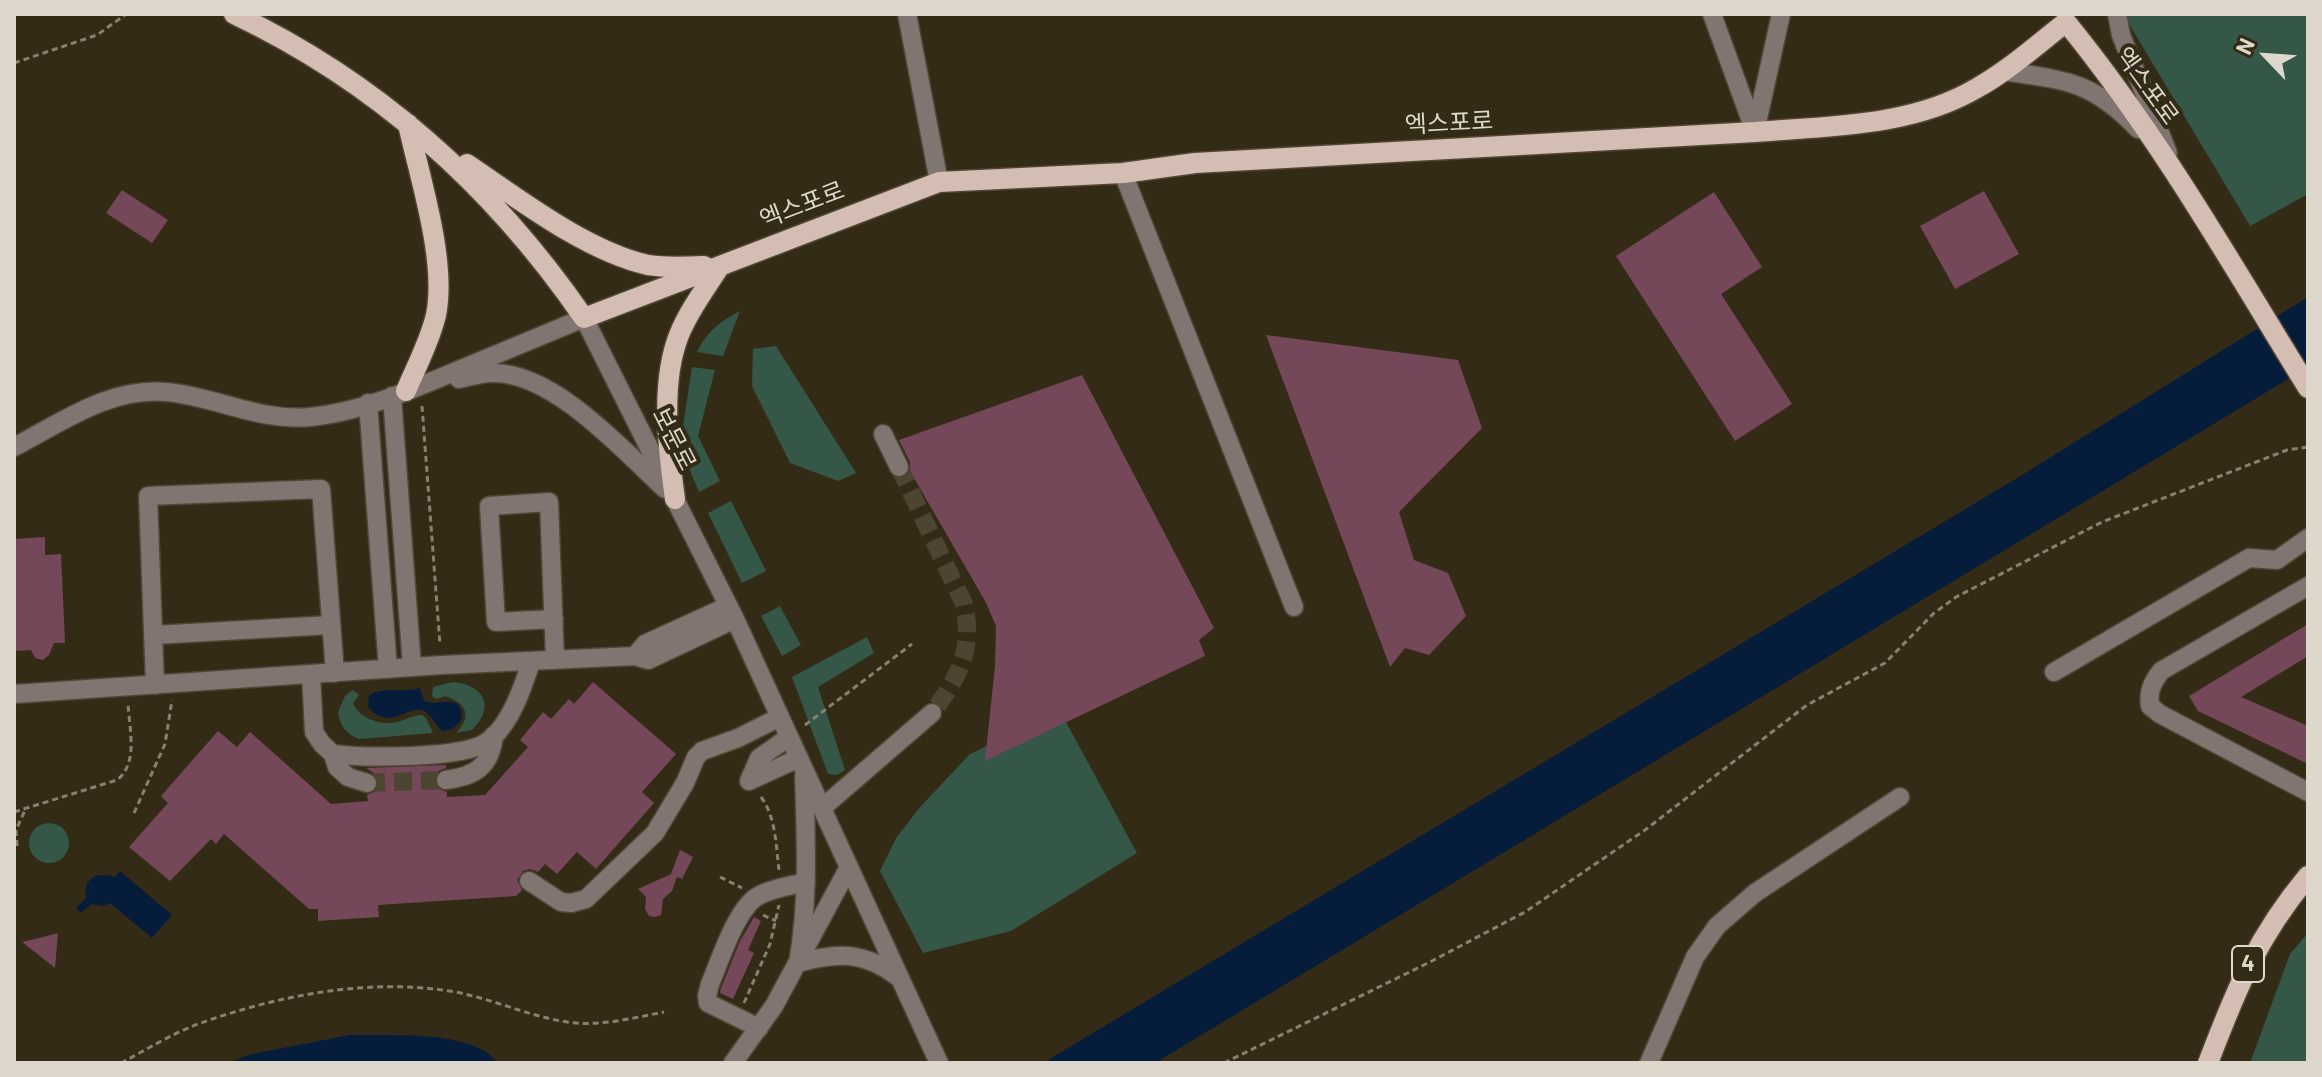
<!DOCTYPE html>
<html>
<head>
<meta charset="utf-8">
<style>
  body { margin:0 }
  #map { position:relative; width:2322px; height:1077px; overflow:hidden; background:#342b17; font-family:Barlow,sans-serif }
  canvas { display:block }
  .frame { position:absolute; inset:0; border:16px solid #ddd8cb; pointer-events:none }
  .north { position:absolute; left:2226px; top:16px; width:80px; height:80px; -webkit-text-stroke:6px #342b17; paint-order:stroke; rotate:295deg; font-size:22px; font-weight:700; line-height:32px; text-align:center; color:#ddd8cb }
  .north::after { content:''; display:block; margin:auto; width:28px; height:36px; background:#ddd8cb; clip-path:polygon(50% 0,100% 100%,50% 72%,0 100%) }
</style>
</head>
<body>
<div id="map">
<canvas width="2322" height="1077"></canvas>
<div class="frame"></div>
<div class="north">N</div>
</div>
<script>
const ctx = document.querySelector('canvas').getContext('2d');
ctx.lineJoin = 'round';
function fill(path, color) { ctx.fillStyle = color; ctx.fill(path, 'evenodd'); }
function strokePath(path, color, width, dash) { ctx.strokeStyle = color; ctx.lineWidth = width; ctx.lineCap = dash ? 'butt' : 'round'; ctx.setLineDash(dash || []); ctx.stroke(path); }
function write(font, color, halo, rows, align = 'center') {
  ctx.font = font + ' Barlow,"Noto Sans KR",sans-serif'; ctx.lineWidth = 8; ctx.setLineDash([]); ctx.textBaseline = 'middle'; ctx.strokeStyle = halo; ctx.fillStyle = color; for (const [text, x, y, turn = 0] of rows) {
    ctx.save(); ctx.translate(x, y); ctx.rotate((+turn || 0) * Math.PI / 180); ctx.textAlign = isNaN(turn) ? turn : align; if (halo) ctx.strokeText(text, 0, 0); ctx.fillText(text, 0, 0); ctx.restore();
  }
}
fill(new Path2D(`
  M2123 14H2308V194L2250 226Z
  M740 311 723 356 697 352C707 331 720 322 740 311Z
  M776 346 856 473 838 481 790 463 752 386 753 349Z
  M692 367 715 370 698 436 720 481 699 492 680 446Z
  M731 501 766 571 742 583 708 513Z
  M780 606 801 645 782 656 761 616Z
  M867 637 874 653 818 687 845 770 837 775 828 774 792 677Z
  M453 682C484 685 496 706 472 730L456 733C473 716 466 703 445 696L436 699 432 696 433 687Z
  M353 690 359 695 353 703C359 718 381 726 397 722 406 720 413 715 422 715L426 718 433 733 359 739C346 734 340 726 338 712L345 696Z
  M1060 711 1137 853 1011 931 923 953 880 871 896 838 921 806 970 754Z
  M29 843a20 20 0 1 1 40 0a20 20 0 1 1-40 0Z
  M2308 933V1063H2250L2290 954Z`), '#345747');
fill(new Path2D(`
  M2308 297V367L1155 1063H1043L2027 472Z
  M420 688 424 701C435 706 445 698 458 704 468 719 457 730 442 731 436 725 431 715 424 711 407 704 391 733 368 707L369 695C386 686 403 693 420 688Z
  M120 871 172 915 152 938 110 903 103 906 91 904 81 913 76 908 86 898C83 878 97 871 115 877Z
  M350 1035C389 1036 473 1029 498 1063H227L252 1054Z`), '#061c3b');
fill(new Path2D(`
  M122 190 168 220 152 243 106 213Z
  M1984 191 2019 254 1955 289 1920 226Z
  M1714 192 1762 267 1721 294 1792 404 1735 441 1616 256Z
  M1266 335 1458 360 1482 428 1399 512 1414 560 1448 573 1466 616 1429 655 1405 648 1390 667Z
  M1082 375 1214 628 1199 640 1205 656 985 761 995 666 996 626 985 601 910 471V462L899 440Z
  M45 537V555L61 554 65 643H54L49 655 43 660 35 658 31 650 14 651V539Z
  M2308 624V656L2241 697 2308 726V764L2198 711 2189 696Z
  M593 682 676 754 642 792 654 803 596 869 577 852 557 874 545 864 538 872 530 869 523 871 517 880 522 890 516 896 378 905 379 917 318 921V909H309L224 834 216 844 211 839 170 881 129 847 168 803 161 796 218 731 237 747 250 732 331 804 368 801 367 795 376 791 379 781 375 774 366 768 446 765V768L438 771 434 781 437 788 447 792V797L485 795 528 747 520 740 543 712 551 719 569 699 574 704Z
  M680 850 693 857 682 879 677 877 672 891 663 899 661 915 655 917 649 916 645 909 646 897 638 889 671 874Z
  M754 917 761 921 748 950 754 953 733 999 720 993 721 988 740 941Z
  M58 933 55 968 22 942 39 938Z`), '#744759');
strokePath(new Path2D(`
  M899 467 964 604C974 649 959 677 932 713
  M367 783 446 780`), '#4d4532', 18, [18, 9]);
const minor = new Path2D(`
  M907 14 939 182
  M1712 14 1755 132
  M2117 14 2121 35 2168 153
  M2002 71C2066 80 2092 81 2138 129
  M1755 132 1781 14
  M1123 173 1294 607
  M459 379C470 377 483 372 495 373 555 374 623 450 665 489
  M392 396 412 667
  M368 403 388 669
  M883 434 899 467
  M14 447C62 422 110 387 166 392 214 396 260 422 310 417 360 412 409 391 454 372 498 354 541 336 584 318L735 619 939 1063
  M2308 586 2161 671C2152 683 2148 691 2150 706L2160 714 2308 792
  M554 619 496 622 489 506 549 502 555 660
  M154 635 331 625
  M635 656 645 644 728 606
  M2054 672 2249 558 2277 560 2308 538
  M311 675 314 732 322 744 333 754 337 767 348 777 367 783
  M155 685 148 496 321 489 335 673
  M14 694 442 665 635 656 648 660 735 619
  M333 754C364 758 462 759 487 742 510 726 523 687 531 662
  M804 776C806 839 809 901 798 963 837 952 864 951 898 977
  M446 780C476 776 491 766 494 735
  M749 781 759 758 789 737
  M749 781 799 758
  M822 808 932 713
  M529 881 561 902 571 903 586 899 655 833 685 783 696 757 702 751 738 738 780 717
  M759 1028 708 1003 707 996 710 984C720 961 736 909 758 896 772 888 790 886 806 882
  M733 1063 774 1006 849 867
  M1649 1063 1695 957 1717 926 1755 893 1900 797`);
const major = new Path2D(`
  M234 14C379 83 493 186 584 318L939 182 1123 173 1195 163 1755 132C1828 126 1911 127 1977 88 2009 70 2037 45 2066 22 2159 136 2231 263 2308 388
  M467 164C519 199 586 251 648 265 667 268 685 267 704 266
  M406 391C416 367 430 341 436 315 447 261 420 179 408 124
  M675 499C668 449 660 383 679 335 689 310 706 288 720 266
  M2208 1063C2236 990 2257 937 2308 876`);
strokePath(minor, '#4f4734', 21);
strokePath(major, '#4f4734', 23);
strokePath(new Path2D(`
  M14 63 97 35 125 15
  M422 406 440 645
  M805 725 912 644
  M761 797C776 817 776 846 779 870
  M14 812 117 780C139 763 129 728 128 703
  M134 813 165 744 172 700
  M17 846 16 830 26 808
  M720 877 742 888
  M14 908H15
  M763 915 776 921
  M744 1003 770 944 779 905
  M121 1063C146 1050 171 1034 198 1024 276 996 366 978 449 991 489 997 527 1016 567 1022 600 1027 632 1018 664 1012
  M1224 1063 1430 962 1525 912 1645 830 1807 705 1885 663 1933 614 1956 597 2102 522 2287 450 2308 447`), '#888171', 3, [6, 4]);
strokePath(minor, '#807570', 18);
strokePath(major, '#d4bdb3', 20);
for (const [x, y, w] of [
  [2248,964,32]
]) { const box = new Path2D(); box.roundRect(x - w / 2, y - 18, w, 36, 6); ctx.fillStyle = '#342b17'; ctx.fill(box); strokePath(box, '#ddd8cb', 2); }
write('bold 22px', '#ddd8cb', null, [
  ["4",2248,964]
]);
write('24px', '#ddd8cb', '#342b17', [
  ["엑스포로",2147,86,54],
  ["엑스포로",1449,123,-3],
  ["엑스포로",802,205,-21],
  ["보문로",674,439,63]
]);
</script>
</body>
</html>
